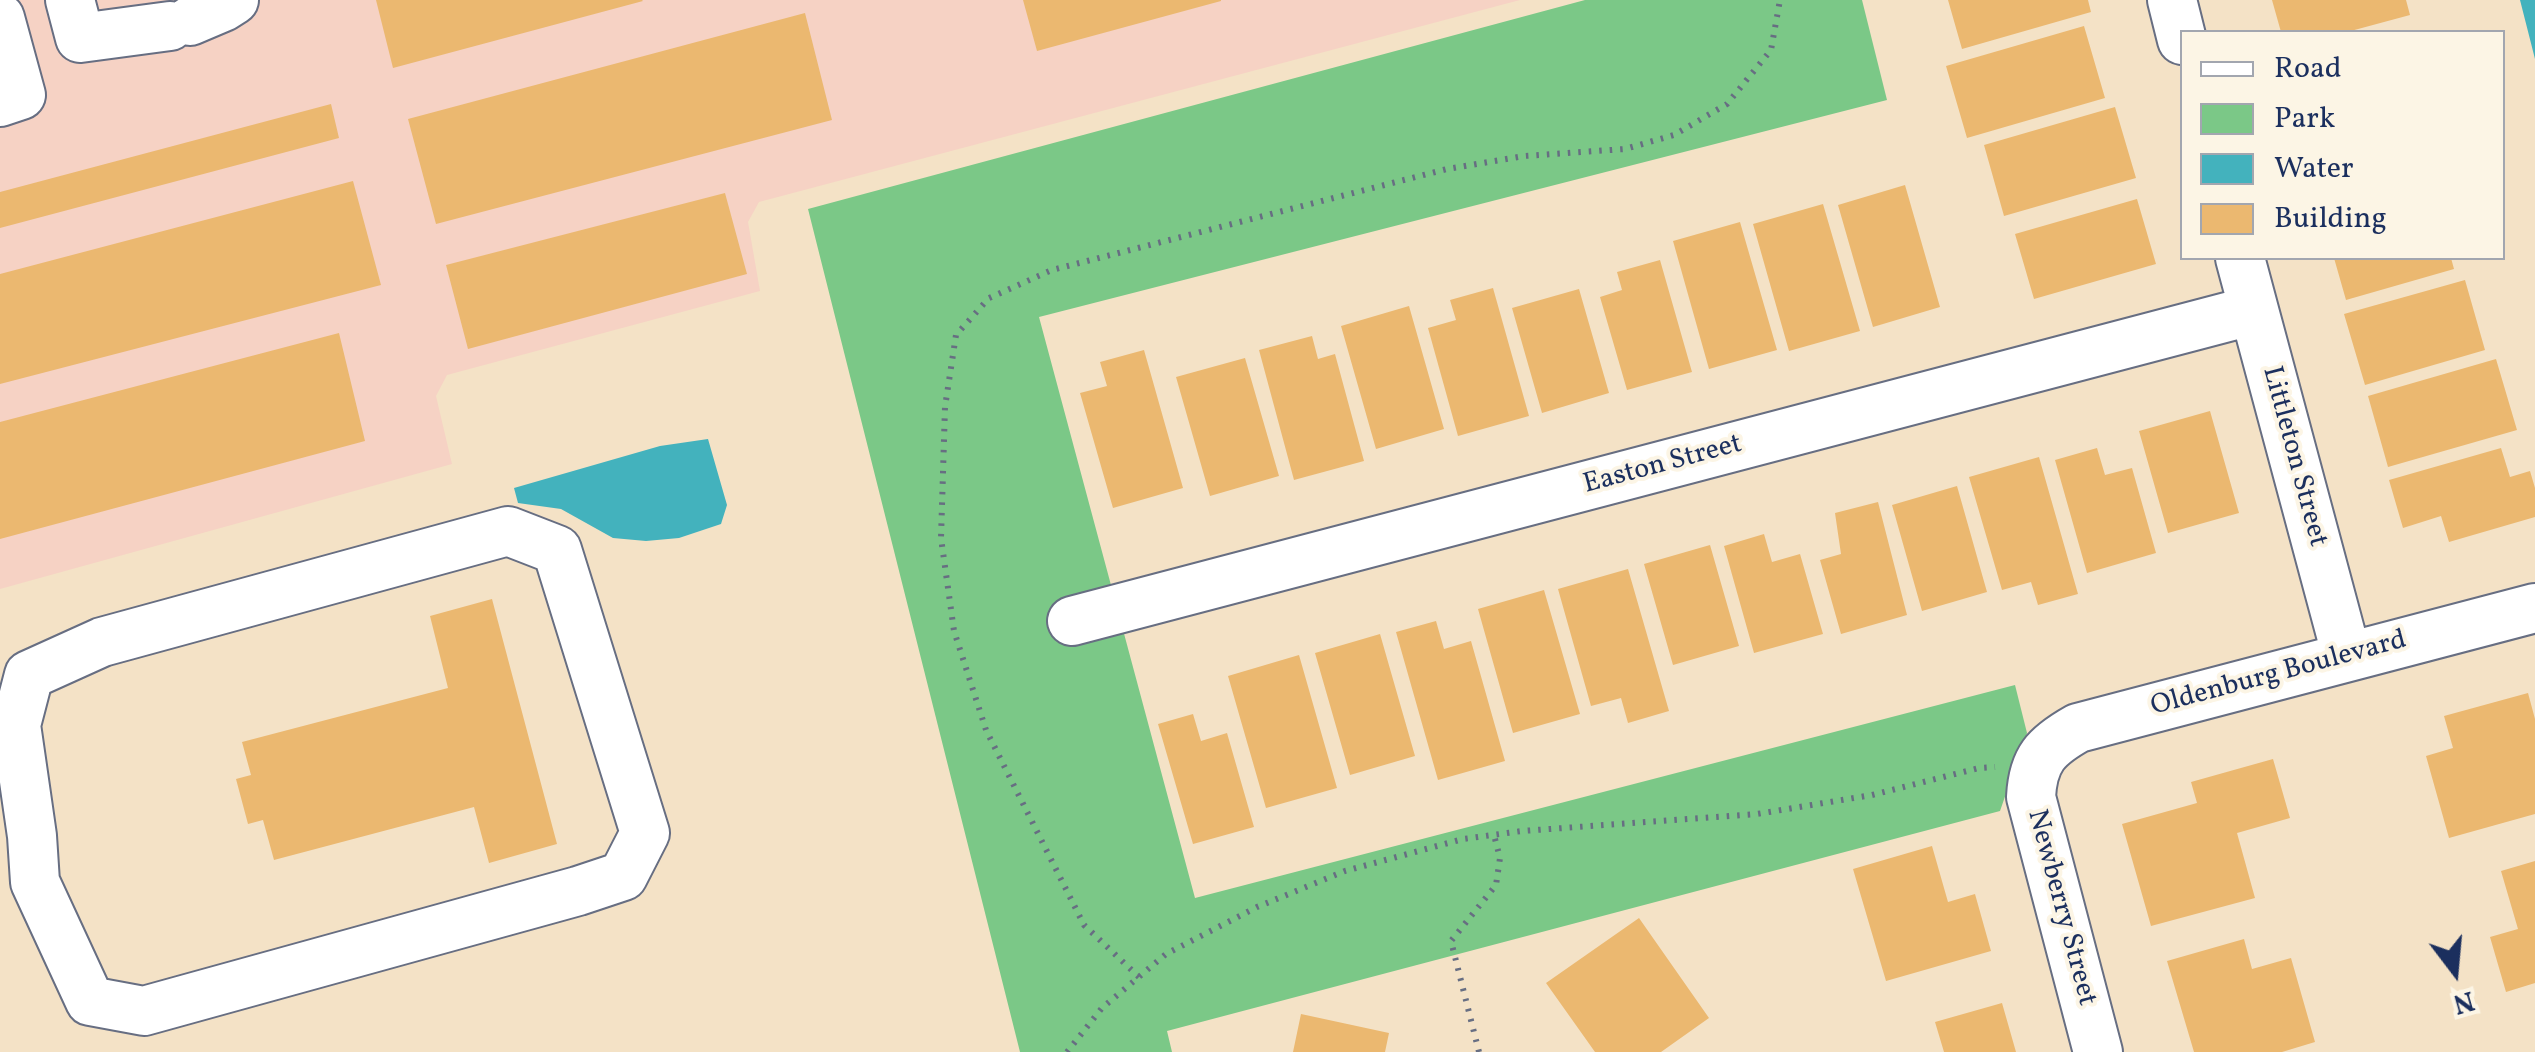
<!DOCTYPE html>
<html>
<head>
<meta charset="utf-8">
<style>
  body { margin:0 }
  #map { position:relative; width:2535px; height:1052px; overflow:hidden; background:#f4e2c6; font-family:Vollkorn,serif }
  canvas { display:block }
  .legend { position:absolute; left:2180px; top:30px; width:325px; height:230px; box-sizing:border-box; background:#fcf5e5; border:2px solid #a2a6af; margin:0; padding:12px 18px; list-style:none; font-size:30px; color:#1b2f5e }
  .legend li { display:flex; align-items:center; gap:20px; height:50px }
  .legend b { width:50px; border:2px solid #a2a6af }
  .north { position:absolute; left:2405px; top:922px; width:100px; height:100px; -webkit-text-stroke:8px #fcf5e5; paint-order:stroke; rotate:164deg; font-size:28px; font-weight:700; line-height:40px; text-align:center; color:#1b2f5e }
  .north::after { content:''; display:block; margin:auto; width:35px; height:45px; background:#1b2f5e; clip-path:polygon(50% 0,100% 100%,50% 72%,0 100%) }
</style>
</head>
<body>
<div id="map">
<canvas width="2535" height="1052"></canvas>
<ul class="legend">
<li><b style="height:12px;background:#fff"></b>Road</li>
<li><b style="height:28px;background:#7bc887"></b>Park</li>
<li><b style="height:28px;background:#43b2bd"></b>Water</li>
<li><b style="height:28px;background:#ebb870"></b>Building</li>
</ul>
<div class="north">N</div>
</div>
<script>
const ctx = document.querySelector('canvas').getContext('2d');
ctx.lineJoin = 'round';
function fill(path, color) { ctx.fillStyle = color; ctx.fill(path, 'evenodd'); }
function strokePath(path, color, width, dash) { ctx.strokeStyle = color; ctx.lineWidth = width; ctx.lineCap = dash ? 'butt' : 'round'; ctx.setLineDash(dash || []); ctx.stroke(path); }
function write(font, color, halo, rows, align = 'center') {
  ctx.font = font + ' Vollkorn,serif'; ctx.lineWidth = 8; ctx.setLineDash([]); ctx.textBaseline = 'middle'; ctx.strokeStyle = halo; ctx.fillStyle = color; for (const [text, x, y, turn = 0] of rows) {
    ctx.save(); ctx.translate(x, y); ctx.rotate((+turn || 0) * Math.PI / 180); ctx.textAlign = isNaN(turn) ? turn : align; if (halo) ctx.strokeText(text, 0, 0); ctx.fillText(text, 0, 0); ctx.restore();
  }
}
fill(new Path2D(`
  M0 0H1520L759 202 748 222 760 291 447 375 436 396 452 464 0 589Z`), '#f6d2c4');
fill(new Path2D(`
  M1585 0H1862L1887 100 1039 317 1195 898 2015 685 2027 733 2000 811 1167 1031 1172 1052H1020L808 209Z`), '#7bc887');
fill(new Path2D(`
  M2520 0H2535V59Z
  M708 439 727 505 721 524 679 538 646 541 613 538 561 509 518 503 514 488 660 446Z`), '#43b2bd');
fill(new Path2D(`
  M376 0H642L643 1 393 68Z
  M1023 0H1221V1L1037 51Z
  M1948 0H2088L2091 12 1962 49Z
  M2272 0H2406L2410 15 2347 32H2281Z
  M805 13 832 120 436 224 408 119Z
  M2084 26 2105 98 1967 138 1946 66Z
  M331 104 339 138 0 228V192Z
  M2115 107 2136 178 2004 216 1984 145Z
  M353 181 381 285 0 384V274Z
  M1905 185 1940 307 1873 327 1838 205Z
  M725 193 747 274 468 349 446 265Z
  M2137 199 2156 264 2034 299 2015 234Z
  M1823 204 1860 331 1789 351 1753 224Z
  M1740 222 1777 350 1709 369 1673 241Z
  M2334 258H2451L2454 269 2346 300Z
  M1660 260 1692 372 1627 390 1600 297 1622 290 1617 272Z
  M2465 280 2485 350 2365 385 2344 314Z
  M1493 288 1529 416 1458 436 1428 328 1456 320 1450 300Z
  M1579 289 1609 393 1542 413 1512 308Z
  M1409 306 1444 429 1376 449 1341 326Z
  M339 333 365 441 0 539V422Z
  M1312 336 1318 359 1335 354 1364 461 1294 480 1259 350Z
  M1144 350 1183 488 1113 508 1080 393 1107 386 1100 362Z
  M1245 358 1279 476 1210 496 1176 377Z
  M2496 359 2517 430 2388 467 2368 396Z
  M2210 411 2239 513 2168 533 2139 431Z
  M2097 448 2105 475 2132 468 2156 553 2087 573 2055 460Z
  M2501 448 2510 477 2530 471 2535 488V517L2449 542 2441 516 2403 528 2389 480Z
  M2039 457 2078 594 2038 605 2031 582 2002 590 1969 477Z
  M1957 486 1987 592 1922 611 1892 505Z
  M1878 502 1907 615 1841 634 1820 560 1841 554 1835 513Z
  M1764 534 1772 562 1800 554 1823 634 1754 653 1724 546Z
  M1710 545 1739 646 1673 665 1644 564Z
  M1628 569 1669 711 1628 723 1621 698 1591 706 1558 589Z
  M1544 590 1580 714 1513 733 1478 609Z
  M492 599 557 844 489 863 474 807 274 860 263 820 248 824 236 779 251 775 242 742 448 688 430 616Z
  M1436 621 1444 649 1471 641 1505 761 1438 780 1396 632Z
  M1380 634 1415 756 1350 775 1315 653Z
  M1299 655 1337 788 1266 808 1228 676Z
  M2528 693 2535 719V814L2449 838 2426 756 2453 748 2444 716Z
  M1193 714 1201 741 1227 733 1254 827 1193 844 1158 724Z
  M2273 759 2290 818 2237 833 2255 898 2151 926 2122 824 2197 803 2191 782Z
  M1932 846 1948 902 1975 894 1991 951 1886 981 1853 869Z
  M2535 861V983L2506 992 2490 937 2518 929 2501 871Z
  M1639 918 1709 1018 1661 1052H1595L1546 983Z
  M2244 939 2252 969 2291 958 2315 1042 2282 1052H2194L2167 961Z
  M2002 1003 2016 1052H1944L1935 1022Z
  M1301 1014 1389 1033 1385 1052H1293Z`), '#ebb870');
const minor = new Path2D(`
  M70 0 80 38 170 26
  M2172 0 2182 40
  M0 18 21 95 0 102
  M190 21 223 7 234 0
  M2240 258 2347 657
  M508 531 557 550 645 833 623 876 578 891 144 1011 90 1001 35 882 32 836 16 725 29 675 102 642Z
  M1072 621 2254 310
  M2098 1052 2031 797C2033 759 2046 746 2078 728L2535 608`);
strokePath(minor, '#676e82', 52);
strokePath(new Path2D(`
  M1139 977 1084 925 986 730 954 631 941 538 945 407 956 335 989 298 1052 270 1447 169 1524 156 1625 149 1674 135 1727 104 1771 50 1780 0
  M1067 1052 1102 1008 1166 954 1257 907 1345 871 1463 839 1522 831 1757 814 1872 795 1979 768 1995 767
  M1479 1052 1451 941 1496 885 1500 858 1494 835`), '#676e82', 6, [2.5, 8]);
strokePath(minor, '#fff', 48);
write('28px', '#1b2f5e', '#fcf5e5', [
  ["Littleton Street",2293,457,75],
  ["Easton Street",1663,466,-15],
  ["Oldenburg Boulevard",2279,675,-15],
  ["Newberry Street",2060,908,75]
]);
</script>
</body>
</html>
